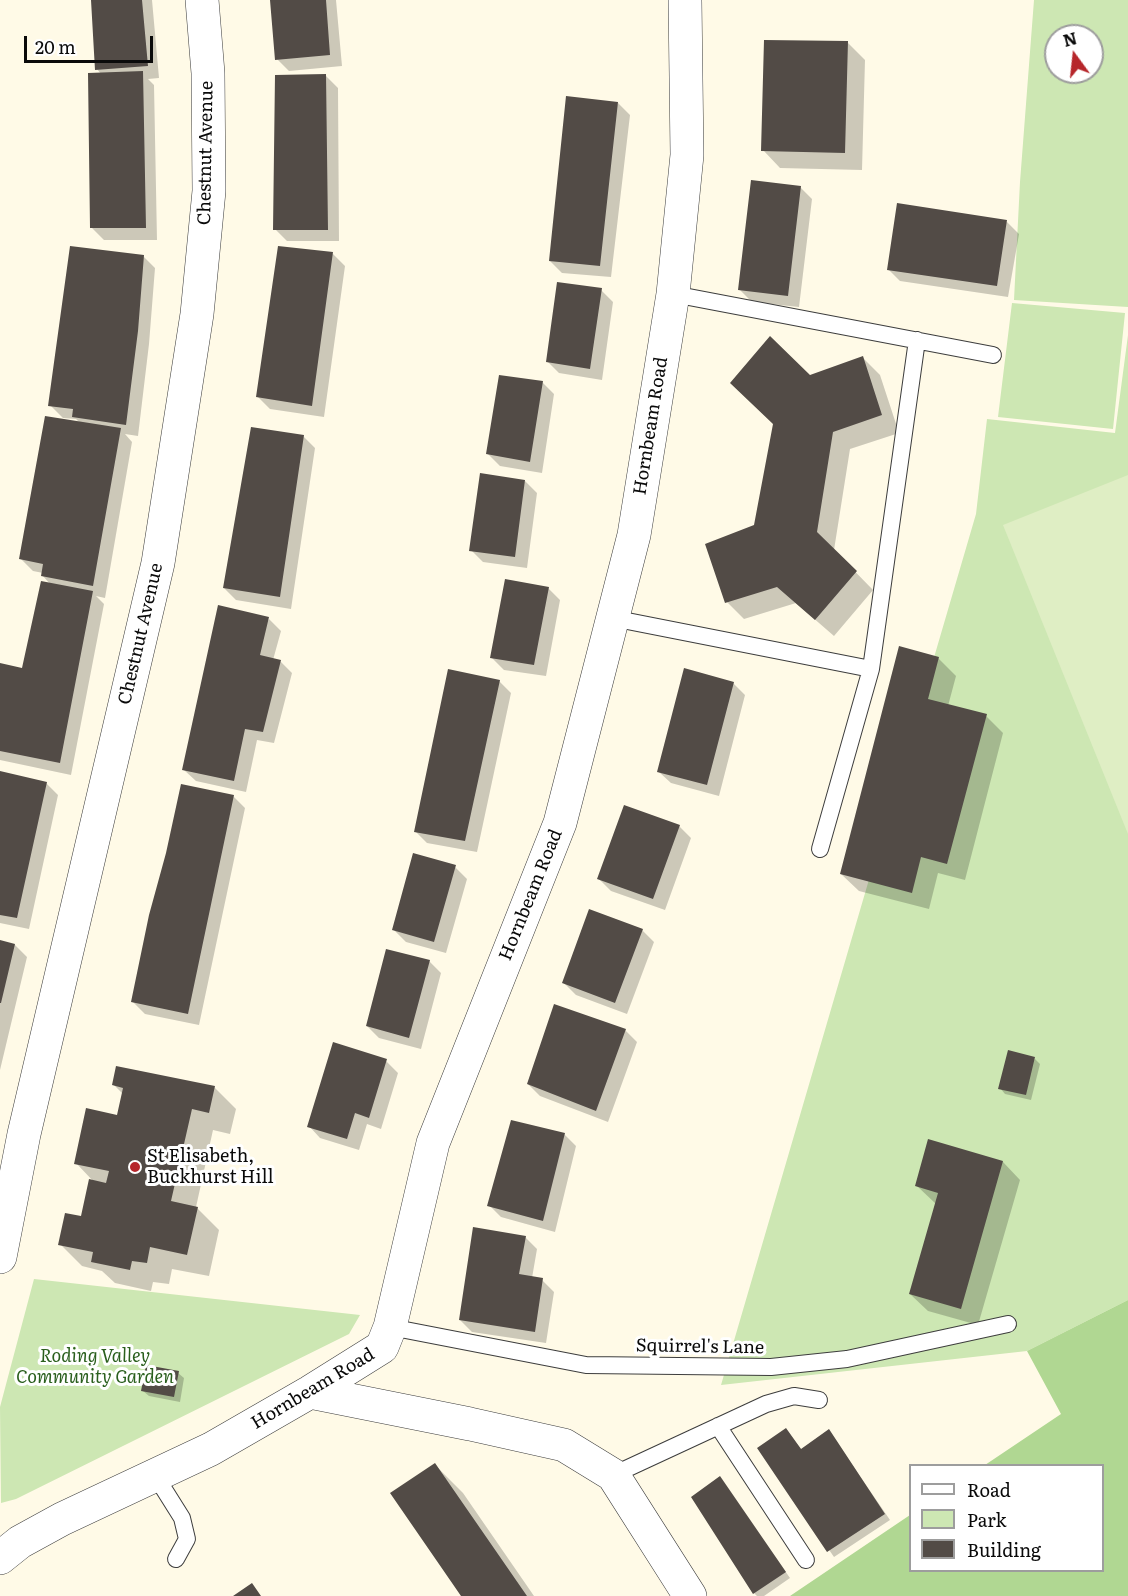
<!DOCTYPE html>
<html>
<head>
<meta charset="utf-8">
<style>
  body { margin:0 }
  #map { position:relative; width:1128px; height:1596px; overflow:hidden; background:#fffae7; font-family:Literata,serif }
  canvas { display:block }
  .legend { position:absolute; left:909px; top:1464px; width:195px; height:108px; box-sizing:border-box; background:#fff; border:2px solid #9d9d9d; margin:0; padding:8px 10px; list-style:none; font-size:18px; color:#0a0a0a }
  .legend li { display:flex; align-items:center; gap:12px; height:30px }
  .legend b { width:30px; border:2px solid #9d9d9d }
  .north { position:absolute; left:1044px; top:24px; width:60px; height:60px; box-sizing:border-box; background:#fff; border:2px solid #9d9d9d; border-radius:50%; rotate:345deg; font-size:16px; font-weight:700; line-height:24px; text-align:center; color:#0a0a0a }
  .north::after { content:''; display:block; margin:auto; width:21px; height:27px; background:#b6262b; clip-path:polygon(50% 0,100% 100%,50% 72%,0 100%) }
  .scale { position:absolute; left:24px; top:36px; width:129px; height:27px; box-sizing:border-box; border:3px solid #0a0a0a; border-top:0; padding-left:8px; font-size:18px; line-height:21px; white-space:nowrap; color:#0a0a0a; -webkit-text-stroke:4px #fff; paint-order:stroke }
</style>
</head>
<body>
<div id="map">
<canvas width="1128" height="1596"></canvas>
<ul class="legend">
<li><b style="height:8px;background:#fff"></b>Road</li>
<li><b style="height:16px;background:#cde7b3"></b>Park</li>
<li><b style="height:16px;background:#524b46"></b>Building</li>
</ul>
<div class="north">N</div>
<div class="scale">20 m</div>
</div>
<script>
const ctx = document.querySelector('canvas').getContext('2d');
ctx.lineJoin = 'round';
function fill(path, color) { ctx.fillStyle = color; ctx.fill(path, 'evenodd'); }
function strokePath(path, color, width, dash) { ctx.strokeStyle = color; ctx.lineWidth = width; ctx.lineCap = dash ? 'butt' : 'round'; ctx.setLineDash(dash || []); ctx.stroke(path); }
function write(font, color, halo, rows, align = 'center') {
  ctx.font = font + ' Literata,serif'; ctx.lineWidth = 6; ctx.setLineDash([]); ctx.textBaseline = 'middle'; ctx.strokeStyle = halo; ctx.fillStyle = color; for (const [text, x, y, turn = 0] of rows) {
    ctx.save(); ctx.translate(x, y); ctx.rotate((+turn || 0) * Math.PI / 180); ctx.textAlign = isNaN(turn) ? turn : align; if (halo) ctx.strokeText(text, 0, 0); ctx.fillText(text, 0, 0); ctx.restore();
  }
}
fill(new Path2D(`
  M1034 0H1128V307L1014 300 1020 182ZM1056 36H1092V72H1056Z
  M1012 303 1125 313 1113 429 998 417Z
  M1128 335V1300L1027 1351 721 1385 976 514 987 419 1115 433Z
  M34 1279 360 1315 349 1334 16 1499 1 1503 0 1407Z`), '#cde7b3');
fill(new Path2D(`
  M1128 1300V1596H790L910 1515V1570H1102V1466L985 1465 1061 1414 1027 1351Z`), '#b0d792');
fill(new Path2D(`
  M1128 475V834L1003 525Z`), '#dfeec4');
fill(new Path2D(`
  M92 0H152L159 78 148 79 154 85 157 240H104L92 228 101 74 97 69Z
  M273 0H336L342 66 289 71 277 59Z
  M848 43 865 60 862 170 780 168 763 150Z
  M326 76 338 88 339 241H287L275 229Z
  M618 103 630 115 611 277 562 273 550 261Z
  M800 187 812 199 799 307 752 302 740 290Z
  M1007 222 1019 234 1008 297 900 281 888 269Z
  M279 247 333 254 345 266 324 417 270 409 258 397Z
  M143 256 155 268 149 344 138 436 125 434 132 442 105 598 96 596 104 604 71 775 0 760V664L24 670 51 585 42 575 43 573 33 571 21 559 80 423 76 419 63 418 50 405Z
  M601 290 613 302 602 380 559 373 547 361Z
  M862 357 880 375 899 433 850 449 834 550 873 590 834 636 796 603 744 619 727 602 755 526 774 424 810 377Z
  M542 382 554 394 542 473 500 466 488 454Z
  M303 436 315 448 291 609 236 600 224 588Z
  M525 481 537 493 527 568 483 562 471 550Z
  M548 588 560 600 546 676 504 670 492 658Z
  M269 619 281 631 273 660 281 662 292 673 274 743 257 740 246 792 196 781 184 770Z
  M938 658 956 676 948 706 986 716 1003 733 965 880 938 873 929 909 859 891 841 874Z
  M499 681 511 693 477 852 427 843 416 832Z
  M733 683 745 695 719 796 671 783 659 772Z
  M0 773 46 783 58 795 29 929 0 923Z
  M233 796 245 808 199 1025 145 1014 133 1002Z
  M679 826 691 838 665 910 611 891 599 879Z
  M455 867 467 879 446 953 406 942 394 930Z
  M642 930 654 942 627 1014 576 995 564 983Z
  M0 942 15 945 27 957 0 1070Z
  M429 961 441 973 421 1049 379 1038 367 1026Z
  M625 1030 637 1042 608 1122 540 1096 528 1084Z
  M1035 1059 1040 1064 1031 1100 1005 1094 1000 1088Z
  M386 1061 398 1073 381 1129 367 1124 359 1150 320 1138 309 1126Z
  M114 1085 214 1087 236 1109 230 1134 213 1130 196 1207 219 1230 209 1276 172 1269 169 1284 153 1282 151 1291 115 1283 102 1271 82 1266 60 1244 82 1218 94 1182 76 1163 118 1117 123 1094Z
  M564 1134 576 1146 555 1232 501 1217 489 1205Z
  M929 1141 1003 1162 1020 1180 978 1325 928 1311 910 1294 936 1204 917 1186Z
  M525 1237 537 1249 532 1278 542 1280 554 1292 546 1343 472 1332 460 1320Z
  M178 1373 184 1378 180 1402 149 1396 143 1391Z
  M786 1430 802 1450 829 1431 890 1520 834 1557 759 1448Z
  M435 1465 463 1493 534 1596H463Z
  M719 1477 790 1578 764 1596H757L754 1593 693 1497Z`), '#0003');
fill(new Path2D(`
  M91 0H142L148 66 95 70Z
  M270 0H326L330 55 275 60Z
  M764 40 848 41 845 153 761 151Z
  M143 71 146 228H90L88 73Z
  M326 74 328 230H273L275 75Z
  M566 96 618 102 600 266 549 261Z
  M751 180 801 186 788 296 738 290Z
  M897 203 1007 220 997 286 887 270Z
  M70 246 144 255 138 331 126 425 72 417 73 409 48 406Z
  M278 246 333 252 312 406 256 397Z
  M557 282 602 288 590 369 546 362Z
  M770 336 810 375 863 356 882 415 833 432 817 532 857 571 815 620 777 587 725 603 705 544 754 525 773 424 730 383Z
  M499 375 543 381 530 462 486 454Z
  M45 416 121 428 93 586 41 576 43 564 19 559Z
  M251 427 304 435 280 597 223 588Z
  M480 473 525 480 515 557 469 551Z
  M505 579 549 587 534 665 490 658Z
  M41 581 93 591 60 763 0 751V663L22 668Z
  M218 605 269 617 260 655 281 660 263 732 245 729 234 781 182 770Z
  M899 646 939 657 928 699 987 714 947 864 921 857 912 893 840 874Z
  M684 668 734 682 707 785 657 772Z
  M448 669 500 680 465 841 414 832Z
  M0 771 47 782 17 918 0 915Z
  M181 784 234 795 188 1014 131 1002 149 915 166 853Z
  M624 805 680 825 653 899 597 879Z
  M413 853 456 865 434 942 392 930Z
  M589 909 643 929 615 1003 562 983Z
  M0 940 15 944 1 1003H0Z
  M386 949 430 960 409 1038 366 1026Z
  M554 1004 626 1029 596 1111 527 1084Z
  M333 1042 387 1059 369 1118 355 1113 347 1139 307 1127Z
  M1008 1050 1035 1057 1026 1095 998 1089Z
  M116 1066 215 1086 209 1113 192 1109 171 1201 198 1207 187 1255 150 1247 147 1263 132 1261 130 1270 91 1262 93 1252 58 1245 65 1213 81 1216 89 1179 106 1183 109 1171 74 1164 86 1108 117 1115 123 1088 112 1085Z
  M511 1120 565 1133 543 1221 487 1206Z
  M928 1139 1003 1161 961 1309 909 1294 938 1193 915 1186Z
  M473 1227 526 1236 519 1274 543 1278 535 1332 459 1320Z
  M146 1365 179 1371 174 1397 141 1391Z
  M786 1428 801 1449 829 1429 885 1514 827 1552 757 1448Z
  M435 1463 527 1596H461L390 1493Z
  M720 1476 786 1572 753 1594 691 1497Z
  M252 1583 261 1596H233Z`), '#524b46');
const service = new Path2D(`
  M673 294 993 355
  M612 618 871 669
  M820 849 871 669 917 340
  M390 1327 586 1365 771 1367 847 1359 1008 1324
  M718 1426 806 1560
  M155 1475 182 1518 187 1539 176 1559
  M613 1475 766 1404 794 1396 819 1400`);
const minor = new Path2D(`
  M0 1257 24 1134 158 563 197 314 209 191 208 73 202 0
  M310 1392 470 1424 564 1445 613 1475 690 1596
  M0 1558 20 1542 62 1519 211 1449 310 1392 382 1347 390 1327 433 1143 560 823 634 535 673 294 687 155 685 0`);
strokePath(service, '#3d3d3d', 18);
strokePath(minor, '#3d3d3d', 34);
strokePath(service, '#fff', 16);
strokePath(minor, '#fff', 33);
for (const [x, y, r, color] of [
  [135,1167,6,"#b6262b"]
]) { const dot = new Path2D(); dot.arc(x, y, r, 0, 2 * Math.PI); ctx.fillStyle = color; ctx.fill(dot); strokePath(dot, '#fff', 2); }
write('18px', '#0a0a0a', '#fff', [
  ["Chestnut Avenue",206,153,-89],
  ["Hornbeam Road",651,426,-81],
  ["Chestnut Avenue",141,634,-77],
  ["Hornbeam Road",531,895,-68],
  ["Squirrel's Lane",700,1347,1],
  ["Hornbeam Road",313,1389,-31]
]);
write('18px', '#0a0a0a', '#fff', [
  ["St Elisabeth,",147,1157],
  ["Buckhurst Hill",147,1178]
], 'left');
write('italic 18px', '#2a5f1d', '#fff', [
  ["Roding Valley",95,1357],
  ["Community Garden",95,1378]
]);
</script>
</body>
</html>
